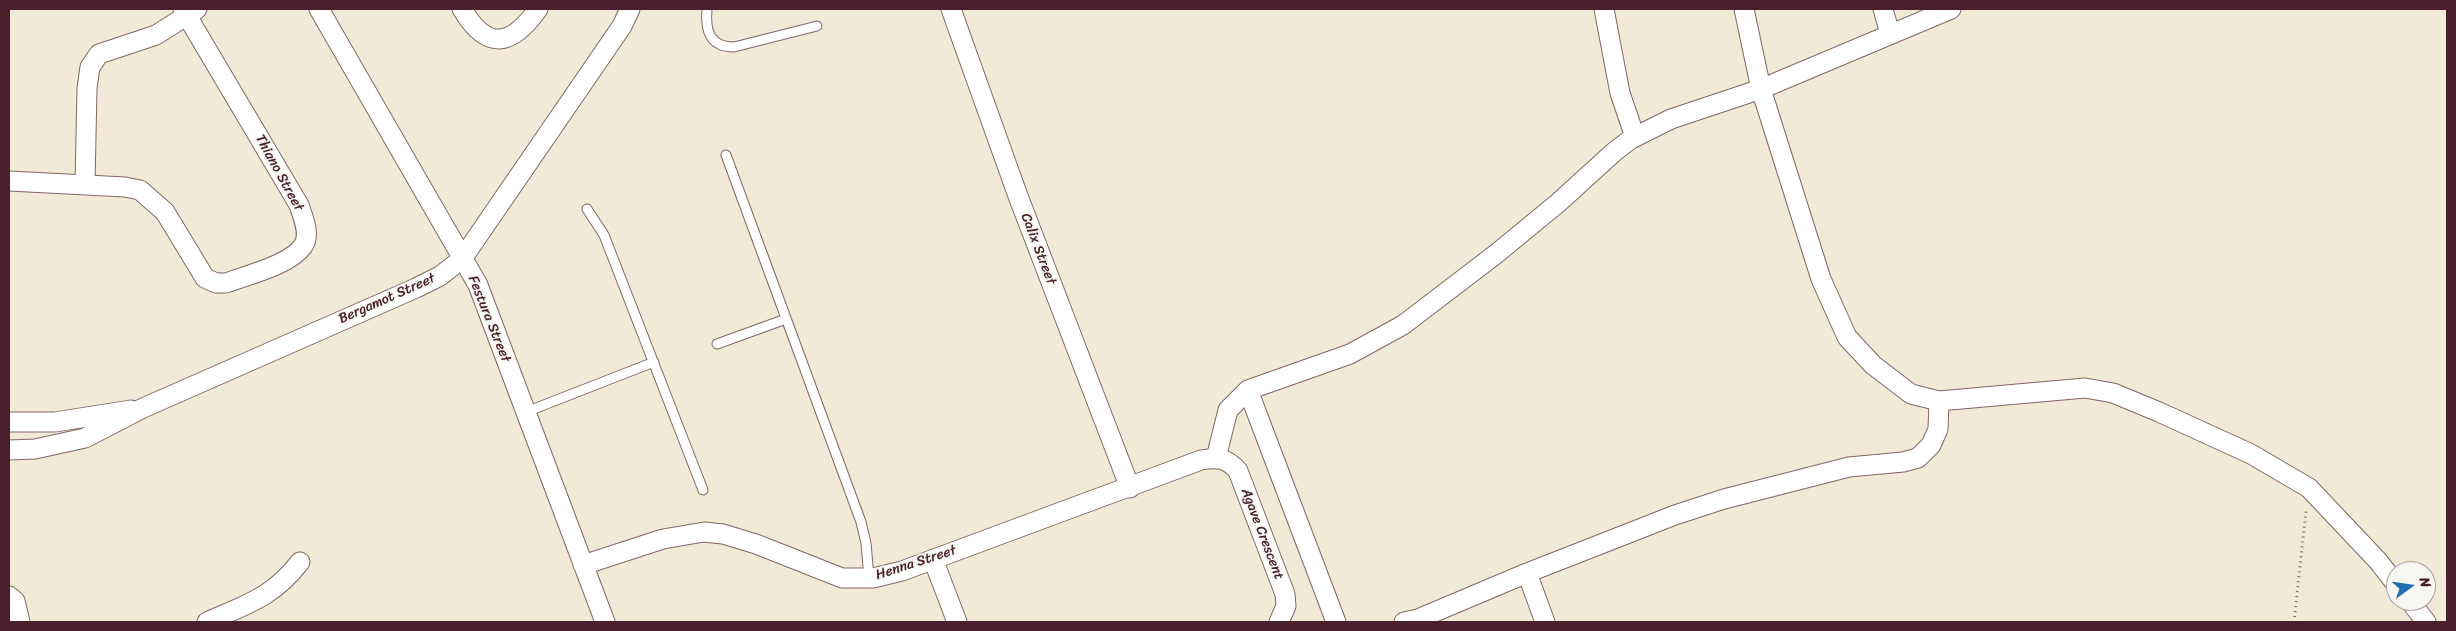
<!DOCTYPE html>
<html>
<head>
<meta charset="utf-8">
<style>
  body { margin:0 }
  #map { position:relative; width:2456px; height:631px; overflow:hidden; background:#f0ead6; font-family:Sriracha,sans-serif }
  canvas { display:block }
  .frame { position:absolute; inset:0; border:10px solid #4a1f2b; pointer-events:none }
  .north { position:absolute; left:2386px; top:561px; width:50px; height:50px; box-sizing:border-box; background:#f6f6f2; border:1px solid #b1a0a2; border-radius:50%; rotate:76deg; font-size:14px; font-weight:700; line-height:20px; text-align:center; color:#4a1f2b }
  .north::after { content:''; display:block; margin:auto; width:18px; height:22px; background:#1f6fb2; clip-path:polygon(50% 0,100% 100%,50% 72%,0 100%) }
</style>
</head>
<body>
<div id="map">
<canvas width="2456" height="631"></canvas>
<div class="frame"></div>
<div class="north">N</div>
</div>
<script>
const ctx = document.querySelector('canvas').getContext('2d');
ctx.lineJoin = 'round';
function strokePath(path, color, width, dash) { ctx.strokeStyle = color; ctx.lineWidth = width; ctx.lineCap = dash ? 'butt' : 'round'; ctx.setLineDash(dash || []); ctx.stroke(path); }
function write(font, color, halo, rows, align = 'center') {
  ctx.font = font + ' Sriracha,sans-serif'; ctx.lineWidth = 4; ctx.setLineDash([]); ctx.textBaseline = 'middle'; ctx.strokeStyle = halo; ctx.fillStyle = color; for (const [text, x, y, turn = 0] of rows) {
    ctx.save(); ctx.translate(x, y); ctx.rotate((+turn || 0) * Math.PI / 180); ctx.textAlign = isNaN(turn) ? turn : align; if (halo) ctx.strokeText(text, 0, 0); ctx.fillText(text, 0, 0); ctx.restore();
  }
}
const lane = new Path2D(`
  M707 9C705 31 710 47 734 47L817 26
  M726 155 861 522 866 543 869 578
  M587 209 604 235 703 490
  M717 344 786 319
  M526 412 654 362`);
const street = new Path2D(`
  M319 9 478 285 605 622
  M462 9C487 51 511 47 538 9
  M951 9 1018 196 1130 488
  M1604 9 1620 93 1635 137
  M1744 9 1761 89 1821 279 1847 337 1873 365 1911 394 1939 401 2085 388 2113 393 2159 412 2251 454 2309 488 2378 561 2396 584
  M1883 9 1890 34
  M9 181 125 187 140 190 165 212 205 278 216 283H226C247 275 290 265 303 246 311 235 303 217 299 205L183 9
  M85 185 87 88 90 67 99 54 156 35 197 9
  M1248 390 1336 622
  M9 422H55L131 410
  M9 450 35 449 85 438 143 408 416 288 440 276 462 259 622 26 630 9
  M1216 458 1228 410 1248 390 1350 354 1403 325 1496 254 1558 203 1614 152 1631 139 1671 119 1761 89 1951 9
  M933 559 957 622
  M583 565 663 539 704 532 723 534 756 544 842 578H873L902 571 1201 460C1218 457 1227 458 1238 471L1285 594 1286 606 1279 622
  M9 596 15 601 20 622
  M2410 601 2426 622
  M207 622C247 604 272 598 300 562
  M1404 622 1418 619 1527 573
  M1545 622 1527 573 1675 515 1724 499 1849 467 1903 462 1918 458 1931 445 1938 429 1939 401`);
strokePath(lane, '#846667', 11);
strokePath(street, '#846667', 21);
strokePath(new Path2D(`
  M2294 622 2306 511`), '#846667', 3, [1, 4]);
strokePath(lane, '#fff', 9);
strokePath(street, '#fff', 19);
write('14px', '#4a1f2b', '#f6f6f2', [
  ["Thiano Street",279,173,61],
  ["Calix Street",1038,249,69],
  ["Bergamot Street",387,299,-24],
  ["Festura Street",489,319,68],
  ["Agave Crescent",1262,534,69],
  ["Henna Street",916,563,-18]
]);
</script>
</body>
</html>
